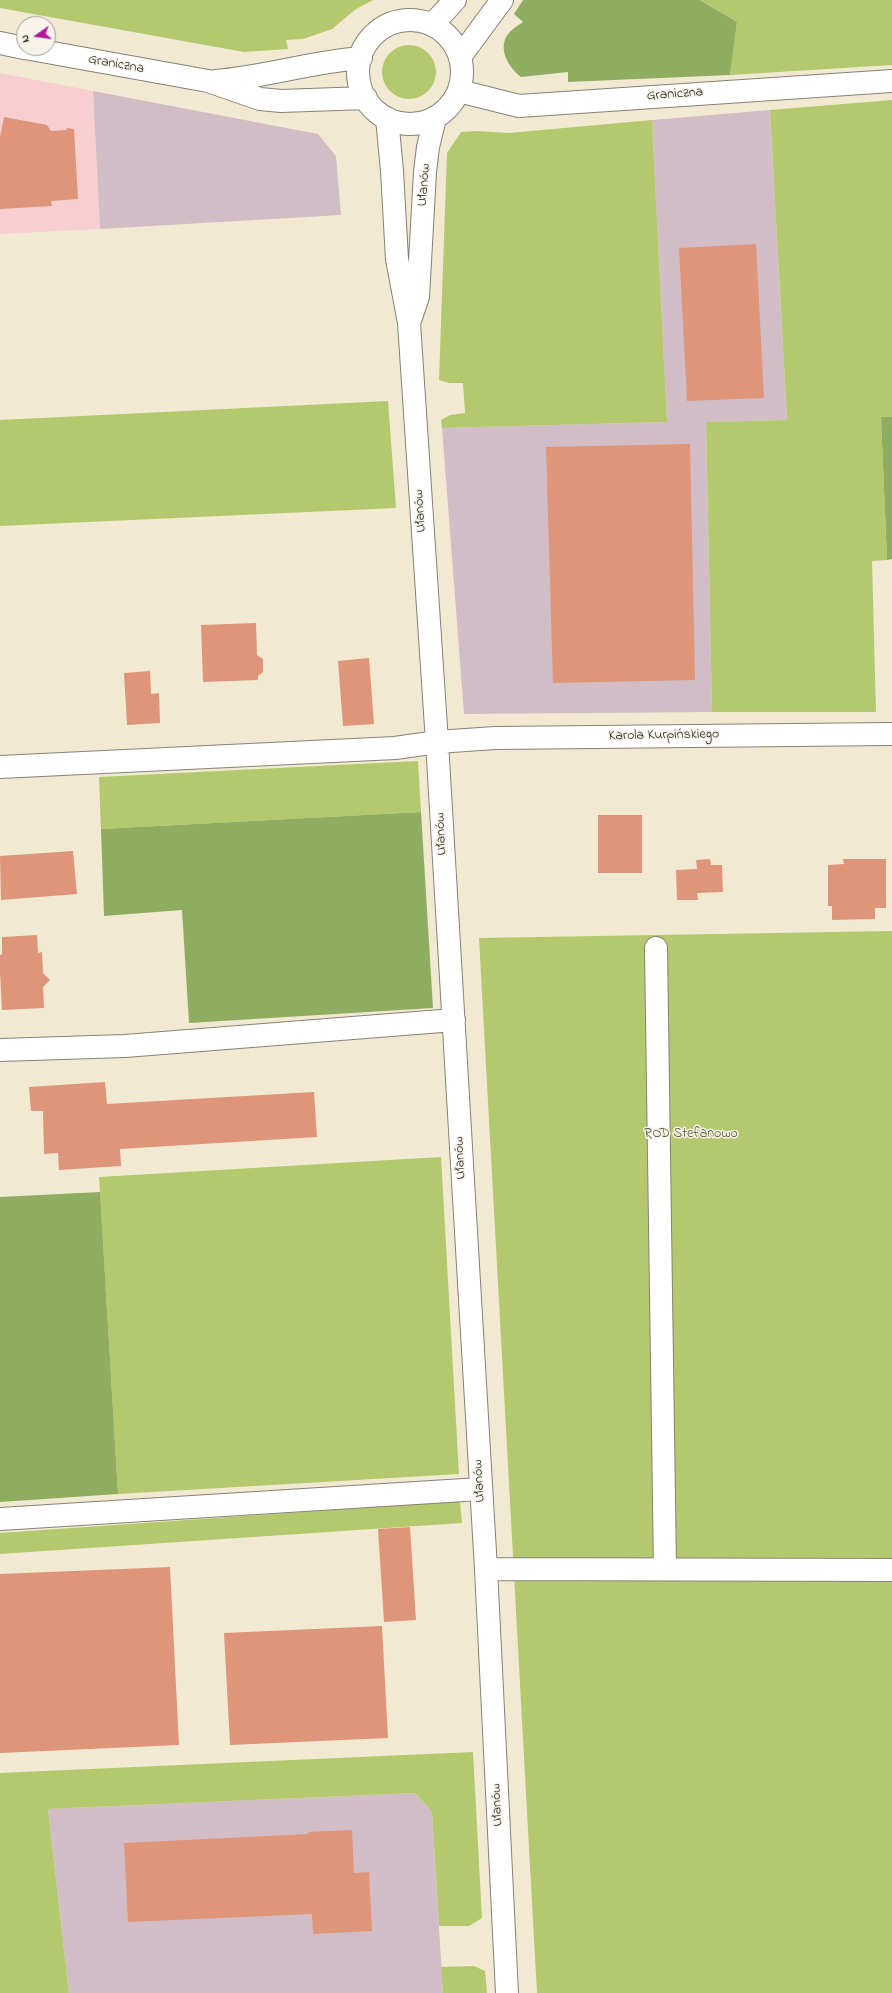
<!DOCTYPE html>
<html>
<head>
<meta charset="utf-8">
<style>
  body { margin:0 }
  #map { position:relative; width:892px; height:1993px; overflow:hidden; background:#f2e9d2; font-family:"Indie Flower",sans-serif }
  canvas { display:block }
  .north { position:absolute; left:16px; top:16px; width:40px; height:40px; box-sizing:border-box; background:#f7f3e8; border:1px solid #9f9d96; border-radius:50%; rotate:256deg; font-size:11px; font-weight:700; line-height:16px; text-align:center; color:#1c1c1c }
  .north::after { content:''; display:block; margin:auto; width:14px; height:18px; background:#b5179e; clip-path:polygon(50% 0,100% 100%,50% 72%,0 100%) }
</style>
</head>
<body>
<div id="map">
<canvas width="892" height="1993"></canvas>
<div class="north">N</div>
</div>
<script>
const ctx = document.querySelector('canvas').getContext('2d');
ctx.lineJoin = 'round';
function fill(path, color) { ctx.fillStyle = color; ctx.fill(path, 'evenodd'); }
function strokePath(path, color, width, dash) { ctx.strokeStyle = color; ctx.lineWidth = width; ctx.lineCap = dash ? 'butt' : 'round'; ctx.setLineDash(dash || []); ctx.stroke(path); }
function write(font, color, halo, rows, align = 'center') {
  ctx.font = font + ' "Indie Flower",sans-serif'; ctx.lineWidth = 3; ctx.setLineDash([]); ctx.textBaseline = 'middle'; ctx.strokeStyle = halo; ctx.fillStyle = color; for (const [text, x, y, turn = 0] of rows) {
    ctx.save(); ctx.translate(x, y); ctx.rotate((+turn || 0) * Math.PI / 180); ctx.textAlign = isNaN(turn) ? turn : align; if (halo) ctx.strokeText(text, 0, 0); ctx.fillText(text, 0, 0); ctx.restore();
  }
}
fill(new Path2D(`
  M0 73 93 91 100 229 0 234Z`), '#f7cfd1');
fill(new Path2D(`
  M93 91 318 134 336 156 341 215 100 229Z
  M770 110 787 420 706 422 712 712 464 714 442 428 667 422 652 120Z
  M415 1793 432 1812 443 1993H69L48 1809Z`), '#d2bdc6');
fill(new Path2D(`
  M0 0H373L356 9 332 29 303 39 286 40 288 49 244 52 0 8Z
  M700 0H892V65L730 75 737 22Z
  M382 72a27 27 0 1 1 54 0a27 27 0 1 1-54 0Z
  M892 100V417L881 418 887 560 872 561 876 712H712L706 422 787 420 770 110Z
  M652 120 667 422 442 428 441 420 450 415 465 413 463 383H449L439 380 447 153 461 132 476 131 509 133Z
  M388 401 396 508 0 526V420Z
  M418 761 421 812 101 829 99 777Z
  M892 931V1993H537L479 938Z
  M441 1157 459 1474 118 1494 99 1177Z
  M460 1501 462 1523 0 1554V1533Z
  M473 1752 482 1918 469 1926H439L432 1812 415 1793 48 1809 69 1993H0V1773Z
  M474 1966 485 1971 487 1993H443L441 1967Z`), '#b4c96d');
fill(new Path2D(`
  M523 0H700L737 22 730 75 568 82V72L521 77C509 68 497 49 508 34 512 29 519 25 523 22L514 14Z
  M881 417H892V559L887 560Z
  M421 812 433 1008 189 1023 182 910 104 916 101 829Z
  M100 1192 118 1494 0 1502V1197Z`), '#8fad60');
fill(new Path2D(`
  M4 117 47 125 51 131 66 130 67 128 74 129 78 199 51 201 52 206 0 209V137Z
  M756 244 764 398 687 401 679 248Z
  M690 444 695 680 553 683 546 447Z
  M256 623 257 655 263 659V672L258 676V680L203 682 201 625Z
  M369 658 374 724 343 726 338 661Z
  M150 671 151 694 159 693 160 723 127 725 124 673Z
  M598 815H642V873H598Z
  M73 851 77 894 1 900 0 856Z
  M710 859 711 865H722L723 892 697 893 698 900H677L676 870 697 869 696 860Z
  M843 859H886V908H875V919L832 920V906H828V865L844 864Z
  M37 935 38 953 42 952 43 973 50 980 43 987 44 1008 2 1010 0 972V955L2 954V937Z
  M105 1082 107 1104 314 1092 317 1137 120 1149 121 1166 59 1170 58 1153 44 1154 43 1111H31L29 1087Z
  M410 1527 416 1620 384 1622 378 1529Z
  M170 1567 179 1745 0 1753V1574Z
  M382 1626 388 1738 230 1745 224 1633Z
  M352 1830 354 1873 369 1872 372 1931 313 1934 312 1914 128 1922 124 1843 309 1834 308 1832Z`), '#df957a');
const minor = new Path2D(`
  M358 72a52 52 0 1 1 104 0a52 52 0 1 1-104 0Z
  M432 25 455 0
  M0 43 24 48
  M25 48 208 81 260 99 281 101 366 98
  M460 57 502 0
  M215 81C265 77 311 62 361 58
  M459 91 519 106 892 81
  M387 118 392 171 397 259 409 323 437 742 486 1569 507 1993
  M409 323 418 297 425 172 428 147 435 118
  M0 767 395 748 437 742 495 738 892 734
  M656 948 665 1569
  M0 1050 125 1046 454 1020
  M0 1519 480 1489
  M486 1569 892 1570`);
strokePath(minor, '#878277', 24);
strokePath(minor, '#fff', 22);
write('14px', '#1c1c1c', '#f7f3e8', [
  ["Graniczna",116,65,10],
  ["Graniczna",675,95,-4],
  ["Ułanów",425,185,-86],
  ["Ułanów",421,511,-94],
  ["Karola Kurpińskiego",664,736,-1],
  ["Ułanów",442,834,-93],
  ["Ułanów",461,1158,-93],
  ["Ułanów",480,1481,-94],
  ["Ułanów",498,1805,-93]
]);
write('14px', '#515938', '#f7f3e8', [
  ["ROD Stefanowo",691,1135]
]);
</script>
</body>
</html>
